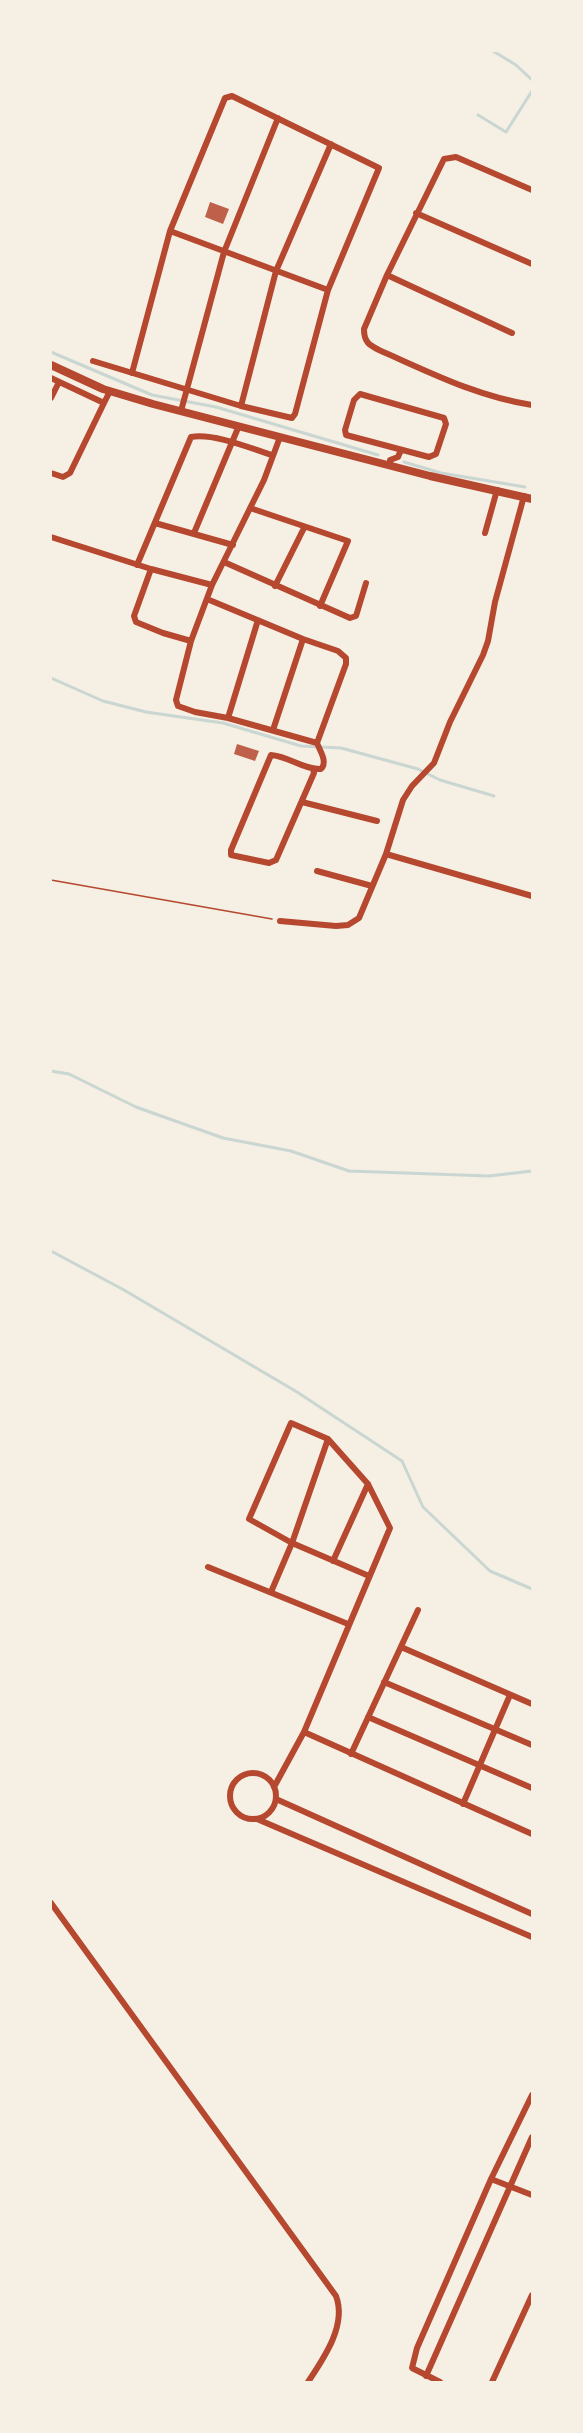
<!DOCTYPE html>
<html>
<head>
<meta charset="utf-8">
<style>
  body { margin:0 }
  #map { position:relative; width:583px; height:2433px; overflow:hidden; background:#f6efe4; font-family:"Nunito Sans",sans-serif }
  canvas { display:block }
  .frame { position:absolute; inset:0; border:52px solid #f6efe4; pointer-events:none }
</style>
</head>
<body>
<div id="map">
<canvas width="583" height="2433"></canvas>
<div class="frame"></div>
</div>
<script>
const ctx = document.querySelector('canvas').getContext('2d');
ctx.lineJoin = 'round';
function strokePath(path, color, width, dash) { ctx.strokeStyle = color; ctx.lineWidth = width; ctx.lineCap = dash ? 'butt' : 'round'; ctx.setLineDash(dash || []); ctx.stroke(path); }
function fill(path, color) { ctx.fillStyle = color; ctx.fill(path, 'evenodd'); }
strokePath(new Path2D(`
  M493 51 516 65 532 80
  M478 115 506 132 532 91
  M51 352 152 395 216 407 378 455
  M404 462 441 473 525 487
  M51 678 103 701 146 712 223 723 301 746 341 748 418 769 440 780 494 796
  M51 1071 69 1074 136 1107 223 1138 291 1151 349 1171 489 1176 532 1171
  M51 1251 124 1290 297 1392 402 1461 423 1507 490 1571 532 1589`), '#c9d6d2', 3);
fill(new Path2D(`
  M210 202 229 209 223 224 205 217Z
  M237 744 259 751 255 761 234 754Z`), '#bf614a');
strokePath(new Path2D(`
  M51 880 272 919`), '#b5482f', 1.5);
strokePath(new Path2D(`
  M532 190 456 157 444 159 387 275 364 329C364 342 369 345 379 350 429 372 478 397 532 405
  M416 213 532 264
  M170 231 328 290
  M387 275 512 333
  M93 361 241 406 292 418 295 414 328 290 379 168 232 96 225 98 170 231 132 373
  M51 378 104 403 110 391
  M360 394 444 418 446 424 436 454 429 457 346 435 345 430 354 400Z
  M51 398 59 382
  M241 406 276 271 331 144
  M181 411 224 252 278 118
  M280 437 264 480 212 585 191 641 176 700 178 706 195 712 228 718 317 743
  M390 465V460L398 457 401 450
  M51 473 63 477 70 473 104 403
  M250 508 348 541 320 606
  M155 523 233 545
  M194 533 238 428
  M485 533 497 490
  M51 537 151 569 212 585
  M224 562 350 618 356 616 366 583
  M137 565 191 437C214 433 250 448 272 455
  M151 569 134 616 136 622 163 633 191 641
  M275 586 304 528
  M207 599 303 639 338 651 346 658V664L317 743C320 751 328 762 321 769 304 770 288 756 271 755L231 850V855L269 863 276 860 314 773 313 769
  M228 718 258 620
  M273 730 303 639
  M302 802 377 821
  M386 854 532 896
  M317 871 372 886
  M280 921 336 926 348 925 359 918 386 854 403 800 412 786 434 763 450 722 483 655 488 641 495 602 524 496
  M333 1561 368 1484
  M208 1567 348 1624
  M271 1592 292 1543 328 1439
  M401 1647 532 1704
  M384 1682 532 1745
  M368 1717 532 1788
  M304 1732 532 1834
  M351 1754 418 1610
  M230 1796a23 23 0 1 1 46 0a23 23 0 1 1-46 0Z
  M274 1787 304 1732 390 1528 368 1484 328 1439 291 1423 249 1519 292 1543 369 1576
  M276 1799 532 1914
  M463 1804 510 1695
  M257 1819 532 1937
  M51 1903 336 2296C347 2325 324 2358 308 2382
  M491 2179 532 2195
  M426 2376 532 2137
  M440 2382 412 2368 417 2348 491 2179 532 2095
  M492 2382 532 2295`), '#b5482f', 6);
strokePath(new Path2D(`
  M51 365 103 389 153 404 430 476 532 499`), '#b5482f', 8);
</script>
</body>
</html>
